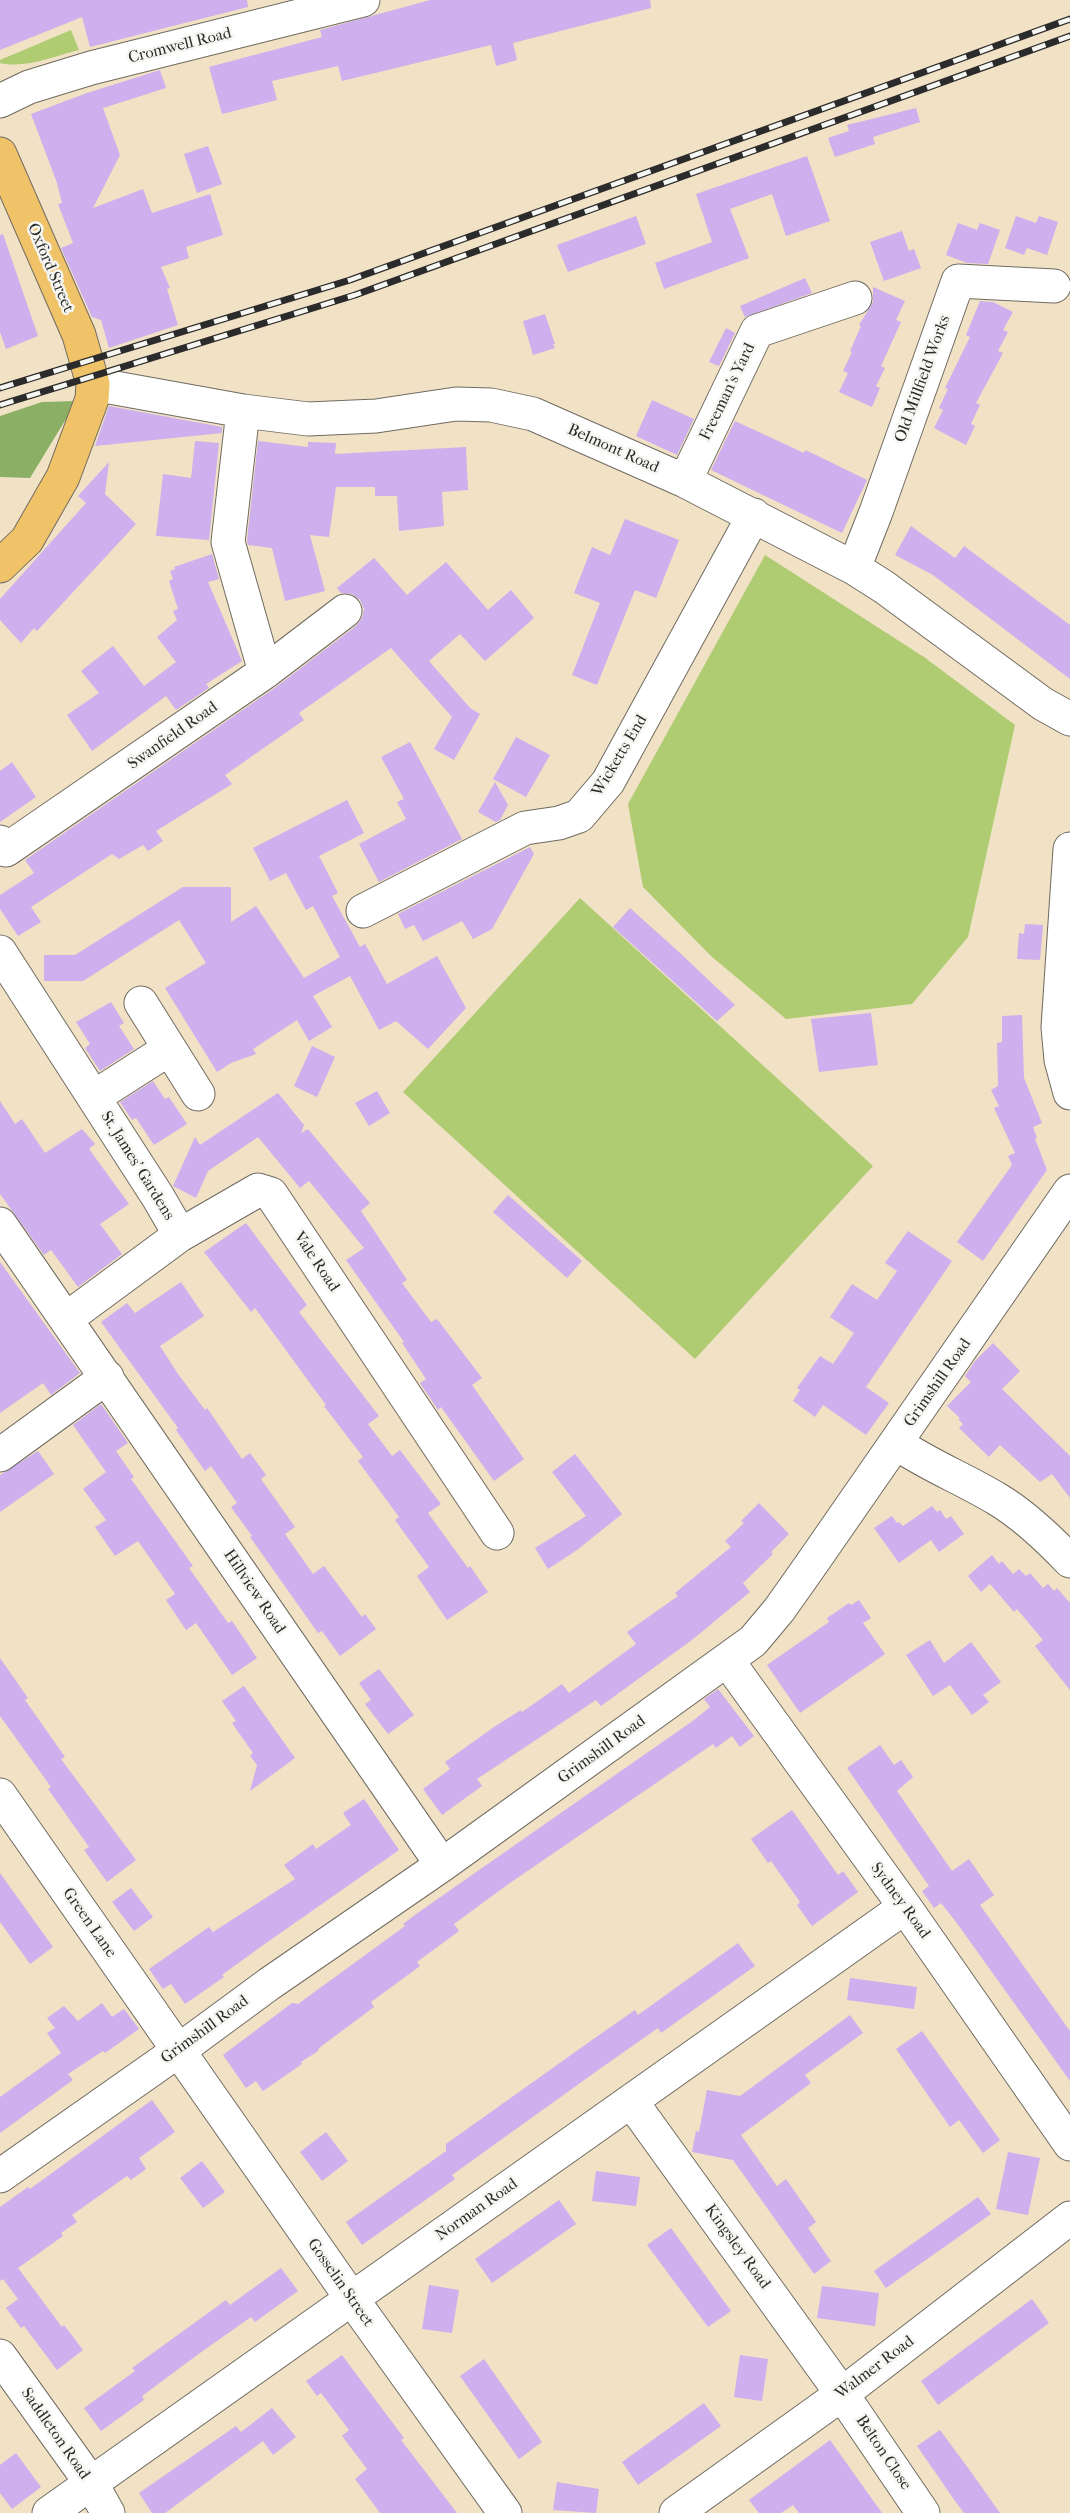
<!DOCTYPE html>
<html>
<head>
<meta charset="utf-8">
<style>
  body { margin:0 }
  canvas { display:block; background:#f1e1c5 }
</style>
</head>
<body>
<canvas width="1070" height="2513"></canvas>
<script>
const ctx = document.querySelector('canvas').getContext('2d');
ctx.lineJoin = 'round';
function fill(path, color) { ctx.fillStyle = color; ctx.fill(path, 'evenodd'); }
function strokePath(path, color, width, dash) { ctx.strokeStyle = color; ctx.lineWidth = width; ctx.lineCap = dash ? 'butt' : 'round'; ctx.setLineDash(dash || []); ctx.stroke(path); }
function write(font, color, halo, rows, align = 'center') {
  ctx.font = font + ' "IM FELL French Canon",serif'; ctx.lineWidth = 5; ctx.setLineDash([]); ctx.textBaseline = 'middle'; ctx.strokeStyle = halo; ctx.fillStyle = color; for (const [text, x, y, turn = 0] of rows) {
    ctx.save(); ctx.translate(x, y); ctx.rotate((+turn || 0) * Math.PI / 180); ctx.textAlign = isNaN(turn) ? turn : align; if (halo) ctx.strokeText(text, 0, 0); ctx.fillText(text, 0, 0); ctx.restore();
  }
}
fill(new Path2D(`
  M71 30 79 50C55 56 25 69 0 63V60Z
  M765 555 924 657 1015 725 968 937 912 1004 786 1019 711 956 643 887 628 804Z
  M580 898 873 1166 695 1359 403 1092Z`), '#afcc73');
fill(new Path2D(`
  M77 401 30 478 0 477V416L42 402Z`), '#8bb065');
fill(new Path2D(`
  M0 0H247L248 7 90 47 82 17 0 50Z
  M430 0H650L651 8 513 43 517 60 496 66 491 45 342 81 338 66 272 81 277 100 222 114 209 67 322 37 320 30Z
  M160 70 166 88 103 108 120 155 93 208 143 189 152 213 210 194 223 235 186 247 189 258 161 267 170 288 167 289 178 325 109 348 101 320 92 317 61 248 73 243 58 204 62 203 57 183 31 114 87 93Z
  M916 108 920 122 873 137 875 144 835 157 828 138 849 131 847 125Z
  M208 146 222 184 197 193 184 154Z
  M807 156 830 221 786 236 772 194 730 209 749 258 664 289 655 263 712 242 696 194Z
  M636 216 646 244 568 272 557 245Z
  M1016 216 1036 223 1039 216 1058 222 1047 255 1027 248 1024 255 1005 248Z
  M958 223 977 230 980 223 1000 230 988 264 967 263 946 255Z
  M902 231 909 251 914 249 921 268 884 281 870 242Z
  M3 234 38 336 6 349 0 332V235Z
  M805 278 812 293 745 317 740 306Z
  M873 287 905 301 896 320 901 322 881 366 885 368 876 386 880 388 872 407 839 392 848 373 843 371 852 352 850 351 861 326 859 325 873 302Z
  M980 301 993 302 1013 312 1003 330 1008 332 998 351 1003 353 976 403 980 405 971 424 975 426 966 445 934 428 943 410 939 408 948 389 945 388 970 337 966 335Z
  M545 314 555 344H553L555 348 533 355 523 321Z
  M726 328 735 333 719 366 709 362Z
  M652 400 694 419 677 455 636 436Z
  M109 406 222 427V433L95 446Z
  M735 421 804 453 805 450 816 455 867 480 842 533 711 470Z
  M195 441 219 443 209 540 156 536 163 474 191 478Z
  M258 441 308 447V442L336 443 335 454 466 447 468 490 442 492 444 526 399 531 397 496H375V487H336L329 537 310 535 325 591 285 601 272 548 248 545 247 540Z
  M109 462 105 494 136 524 37 631 34 628 21 643 0 620V599L86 503 78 496Z
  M625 519 679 540 656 598 635 590 597 685 572 675 600 603 574 593 592 547 610 555Z
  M911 526 955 558 964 546 1070 625V679L933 575 895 555Z
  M212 554 219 579 208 582 242 661 206 684 209 688 176 710 166 696 92 751 67 715 99 693 81 671 113 646 144 686 176 662 157 637 177 620 173 611 178 609 169 581 173 579 170 571 175 569 174 567Z
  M374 558 407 595 446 562 488 610 511 590 534 618 485 661 460 634 429 661 470 708 480 714 454 760 434 749 452 717 391 648 299 713 304 720 225 775 232 784 156 831 163 841 148 851 143 845 119 859 112 854 31 907 41 922 18 936 0 909V895L34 873 25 860 276 687 356 626 362 618 364 609 360 600 352 594 341 593 337 588Z
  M516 737 550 755 526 797 493 779Z
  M410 742 462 839 379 882 359 844 406 819 397 802 404 799 381 757Z
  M12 762 36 797 0 822V771Z
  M495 782 508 805 500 820 496 822 478 812Z
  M347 800 364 833 319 856 338 893 332 896 360 947 365 944 387 984 437 956 466 1008 428 1049 396 1021 379 1030 350 976 313 996 332 1027 309 1041 297 1020 253 1049 256 1054 231 1063 217 1072 165 988 206 963 179 920 83 981H44V955H75L183 887H231V922L256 906 304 978 340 957 313 906 306 910 286 873 270 881 253 848Z
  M530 847 534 854 492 929 473 939 462 921 423 941 414 925 405 929 398 914Z
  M630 908 679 952 735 1005 717 1021 613 927Z
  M1025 924 1043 925 1040 960 1017 959 1019 933 1024 934Z
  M111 1002 124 1023 119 1026 134 1049 100 1071 85 1048 90 1044 76 1022Z
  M871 1013 878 1065 819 1072 811 1019Z
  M1022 1015 1024 1078 1042 1123 1033 1127 1037 1138 1035 1139 1047 1170 983 1261 957 1242 1012 1165 1008 1156 1015 1153 994 1108 999 1106 991 1090 998 1086 997 1043 1002 1042V1016Z
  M312 1046 335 1057 317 1097 294 1086Z
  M153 1081 165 1099 169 1097 187 1124 154 1145 136 1118 132 1120 120 1102Z
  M377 1091 390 1113 369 1126 355 1103Z
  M278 1093 304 1125 301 1133 308 1129 370 1203 361 1211 407 1280 402 1283 431 1322 437 1319 482 1378 472 1385 524 1459 494 1481 441 1407 438 1410 420 1383 426 1379 402 1343 404 1342 346 1260 364 1248 309 1181 300 1188 258 1137 208 1171 196 1198 173 1186 195 1137 200 1145Z
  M0 1101 15 1124 22 1119 45 1153 82 1129 95 1144 89 1149 129 1204 100 1224 122 1254 78 1287 51 1250 44 1255 0 1194Z
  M508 1195 582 1261 567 1278 493 1212Z
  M246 1223 307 1305 299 1312 379 1416 368 1424 392 1456 400 1450 441 1504 428 1513 468 1568 470 1566 488 1592 447 1620 417 1576 429 1567 395 1520 399 1517 358 1461 363 1457 324 1406 326 1405 255 1308 251 1312 204 1252Z
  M908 1231 952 1261 866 1387 889 1403 866 1435 823 1405 815 1417 793 1401 800 1390 797 1388 820 1356 833 1364 854 1333 830 1317 852 1284 877 1300 897 1271 885 1263Z
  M0 1262 80 1373 51 1395 43 1383 0 1413Z
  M181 1282 204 1316 160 1346 178 1374 205 1410 207 1408 242 1459 250 1453 266 1475 261 1479 295 1527 285 1534 313 1574 324 1566 362 1617 365 1614 376 1629 340 1656 322 1631 318 1633 250 1537 252 1536 231 1507 237 1503 211 1466 205 1471 176 1430 178 1428 101 1322 127 1303 135 1313Z
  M993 1343 1020 1371 1002 1389 1070 1456V1498L1052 1474 1040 1482 1000 1445 989 1457 959 1428 963 1424 958 1419 960 1418 947 1406 971 1382 965 1376 975 1361Z
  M101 1404 128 1443 116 1451 134 1477 131 1479 193 1566 189 1568 228 1623 232 1621 257 1658 232 1675 196 1623 186 1630 166 1600 175 1594 138 1541 115 1556 95 1527 106 1520 83 1489 106 1472 73 1425Z
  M38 1451 54 1474 0 1512V1475Z
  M575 1454 622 1514 577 1550 548 1569 535 1548 586 1516 552 1472Z
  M759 1503 789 1534 771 1552 773 1554 743 1583 750 1592 692 1640 601 1706 596 1700 477 1779 482 1786 442 1815 423 1789 450 1769 445 1762 494 1727 521 1710 522 1712 562 1684 569 1693 636 1644 627 1632 678 1596 675 1593 731 1547 725 1541 744 1523 741 1521Z
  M932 1506 937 1512 940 1510 946 1519 951 1516 964 1534 939 1552 931 1540 899 1563 874 1528 892 1516 897 1523 899 1522 903 1526Z
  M992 1555 999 1564 1002 1561 1013 1574 1019 1569 1026 1576 1030 1573 1043 1588 1048 1584 1054 1591 1057 1588 1070 1603V1690L1035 1646 1043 1640 1017 1609 1014 1612 990 1584 981 1592 968 1576Z
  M859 1600 871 1618 863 1623 885 1654 800 1713 767 1665 829 1622 827 1618 849 1603 851 1605Z
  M930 1640 944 1663 971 1642 1001 1682 983 1695 989 1702 972 1715 950 1685 933 1696 906 1655Z
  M0 1658 28 1698 25 1700 65 1757 61 1759 136 1860 107 1882 84 1850 89 1847 48 1789 51 1787 0 1716Z
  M379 1669 414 1715 388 1734 365 1704 371 1700 359 1683Z
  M244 1686 295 1758 250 1791 257 1765 250 1756 253 1753 232 1723 236 1721 222 1701Z
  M718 1689 754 1736 740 1747 732 1736 716 1748 713 1744 507 1885 454 1924 459 1931 417 1962 420 1966 371 2002 374 2007 319 2048 318 2051 301 2062 302 2064 263 2091 256 2081 246 2088 223 2055 292 2003 298 2004 405 1926 403 1924 419 1912 694 1720 710 1707 704 1699Z
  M880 1745 894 1765 901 1760 913 1777 897 1791 952 1871 969 1859 994 1895 980 1905 1070 2031V2081L956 1922 941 1903 934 1908 922 1891 929 1886 847 1768Z
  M364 1799 399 1850 259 1948 222 1975 224 1977 185 2004 171 1984 163 1989 149 1969 209 1927 213 1932 295 1879 284 1865 313 1844 316 1849 351 1825 343 1813Z
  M792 1810 838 1875 843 1871 858 1892 812 1926 797 1905 800 1902 771 1861 768 1863 751 1839Z
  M0 1873 53 1947 30 1964 0 1922Z
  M131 1888 153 1917 134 1931 112 1902Z
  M738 1943 755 1966 661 2033 658 2028 601 2068 452 2175 455 2179 362 2245 346 2222 446 2151V2144L592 2040 635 2010 638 2015Z
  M850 1978 917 1987 914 2009 847 2000Z
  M102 2003 112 2017 124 2009 139 2029 105 2053 103 2051 68 2074 73 2080 0 2133V2097L61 2053 47 2033 55 2028 47 2018 64 2006 78 2021Z
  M850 2015 863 2033 805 2075 811 2083 741 2135 777 2186 786 2179 816 2222 808 2228 831 2261 814 2274 733 2160 692 2152 696 2131 699 2132 707 2090 740 2096Z
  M922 2031 1000 2140 983 2153 959 2120 950 2127 896 2049Z
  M152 2100 175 2132 139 2158 146 2169 131 2180 127 2176 72 2215 77 2222 61 2233 63 2236 18 2268 62 2327 64 2325 83 2350 57 2370 24 2326 21 2328 6 2308 18 2299 3 2279 0 2281V2207L28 2187 30 2189Z
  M326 2132 348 2161 322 2181 300 2152Z
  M1008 2152 1040 2158 1028 2215 996 2209Z
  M202 2161 225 2192 203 2208 180 2178Z
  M596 2171 640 2177 636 2206 592 2201Z
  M978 2197 991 2214 886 2288 874 2271Z
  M559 2200 576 2224 492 2283 475 2259Z
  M671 2228 731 2311 708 2327 647 2245Z
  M281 2268 298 2291 255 2322 251 2317 200 2353 142 2396 144 2400 101 2431 84 2408 135 2371 132 2368 226 2300 230 2305Z
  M429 2285 459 2290 452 2333 422 2329Z
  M822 2286 879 2293 875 2326 817 2318Z
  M1032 2299 1049 2323 938 2405 921 2381Z
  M342 2355 404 2438 401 2440 457 2513H380L355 2479 367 2469 342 2436 349 2430 321 2393 317 2396 306 2381Z
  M740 2355 768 2359 762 2401 734 2397Z
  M484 2359 542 2442 519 2459 460 2376Z
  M704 2403 721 2426 638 2485 622 2462Z
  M272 2408 296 2437 273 2455 263 2441 165 2513H152L139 2493 236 2426 241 2432Z
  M940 2430 971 2472 1000 2513H964L955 2501 917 2446Z
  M830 2440 882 2513H799L793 2505 781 2513H759L749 2500Z
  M16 2453 41 2487 12 2509 0 2493V2465Z
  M557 2482 599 2489 596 2513 553 2510Z`), '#cdb0ed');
const minor = new Path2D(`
  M0 101 29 87 91 68 363 0
  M93 384 243 411 308 419 376 416 456 404 491 405 533 414 685 481 854 568 884 587 1043 704 1070 719
  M243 411 228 542 265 672
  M685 481 757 331 855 298
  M854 568 876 512 958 281 1054 286
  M0 842 6 850 265 672 345 611
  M1070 849 1058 1027 1061 1060 1070 1093
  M363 911 525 828 559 823 579 816 608 782 754 515
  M0 952 158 1197 180 1235
  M141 1003 198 1094
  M94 1097 169 1049
  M0 1224 442 1865
  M66 1319 180 1235 258 1190 271 1194 497 1533
  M896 1443C928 1465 964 1479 997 1499 1024 1515 1048 1538 1070 1561
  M0 1455 107 1377
  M727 1660 905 1907 1070 2144
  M0 1795 352 2299 505 2513
  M631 2101 842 2394 923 2513
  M0 2176 178 2051 269 1984 442 1865 753 1641 779 1610 808 1569 1070 1191
  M0 2356 91 2483 108 2513
  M49 2513 905 1907
  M676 2513 842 2394 1070 2218`);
const major = new Path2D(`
  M0 154 79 335 93 384 92 399 63 477 27 540 0 566`);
strokePath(minor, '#706b61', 35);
strokePath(major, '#706b61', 35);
strokePath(minor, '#fff', 33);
strokePath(major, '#f1c369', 33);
const rail = new Path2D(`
  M0 388 350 280 1070 19
  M0 405 355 295 1070 36`);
strokePath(rail, '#2b2b2b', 7);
strokePath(rail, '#f6f6f2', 4.5, [14]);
write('16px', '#2b2b2b', '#f6f6f2', [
  ["Cromwell Road",180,46,-14],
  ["Oxford Street",50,268,67],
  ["Old Millfield Works",923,379,-70],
  ["Freeman's Yard",728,392,-64],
  ["Belmont Road",613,449,24],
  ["Swanfield Road",173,736,-35],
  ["Wicketts End",620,756,-59],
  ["St. James' Gardens",137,1166,58],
  ["Vale Road",316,1262,56],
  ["Grimshill Road",938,1383,-55],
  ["Hillview Road",254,1592,56],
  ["Grimshill Road",602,1750,-36],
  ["Sydney Road",900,1901,54],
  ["Green Lane",89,1923,55],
  ["Grimshill Road",205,2030,-36],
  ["Norman Road",477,2210,-35],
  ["Kingsley Road",737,2247,54],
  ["Gosselin Street",340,2283,55],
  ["Walmer Road",875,2368,-37],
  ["Saddleton Road",55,2434,55],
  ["Belton Close",883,2453,56]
]);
</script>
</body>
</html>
